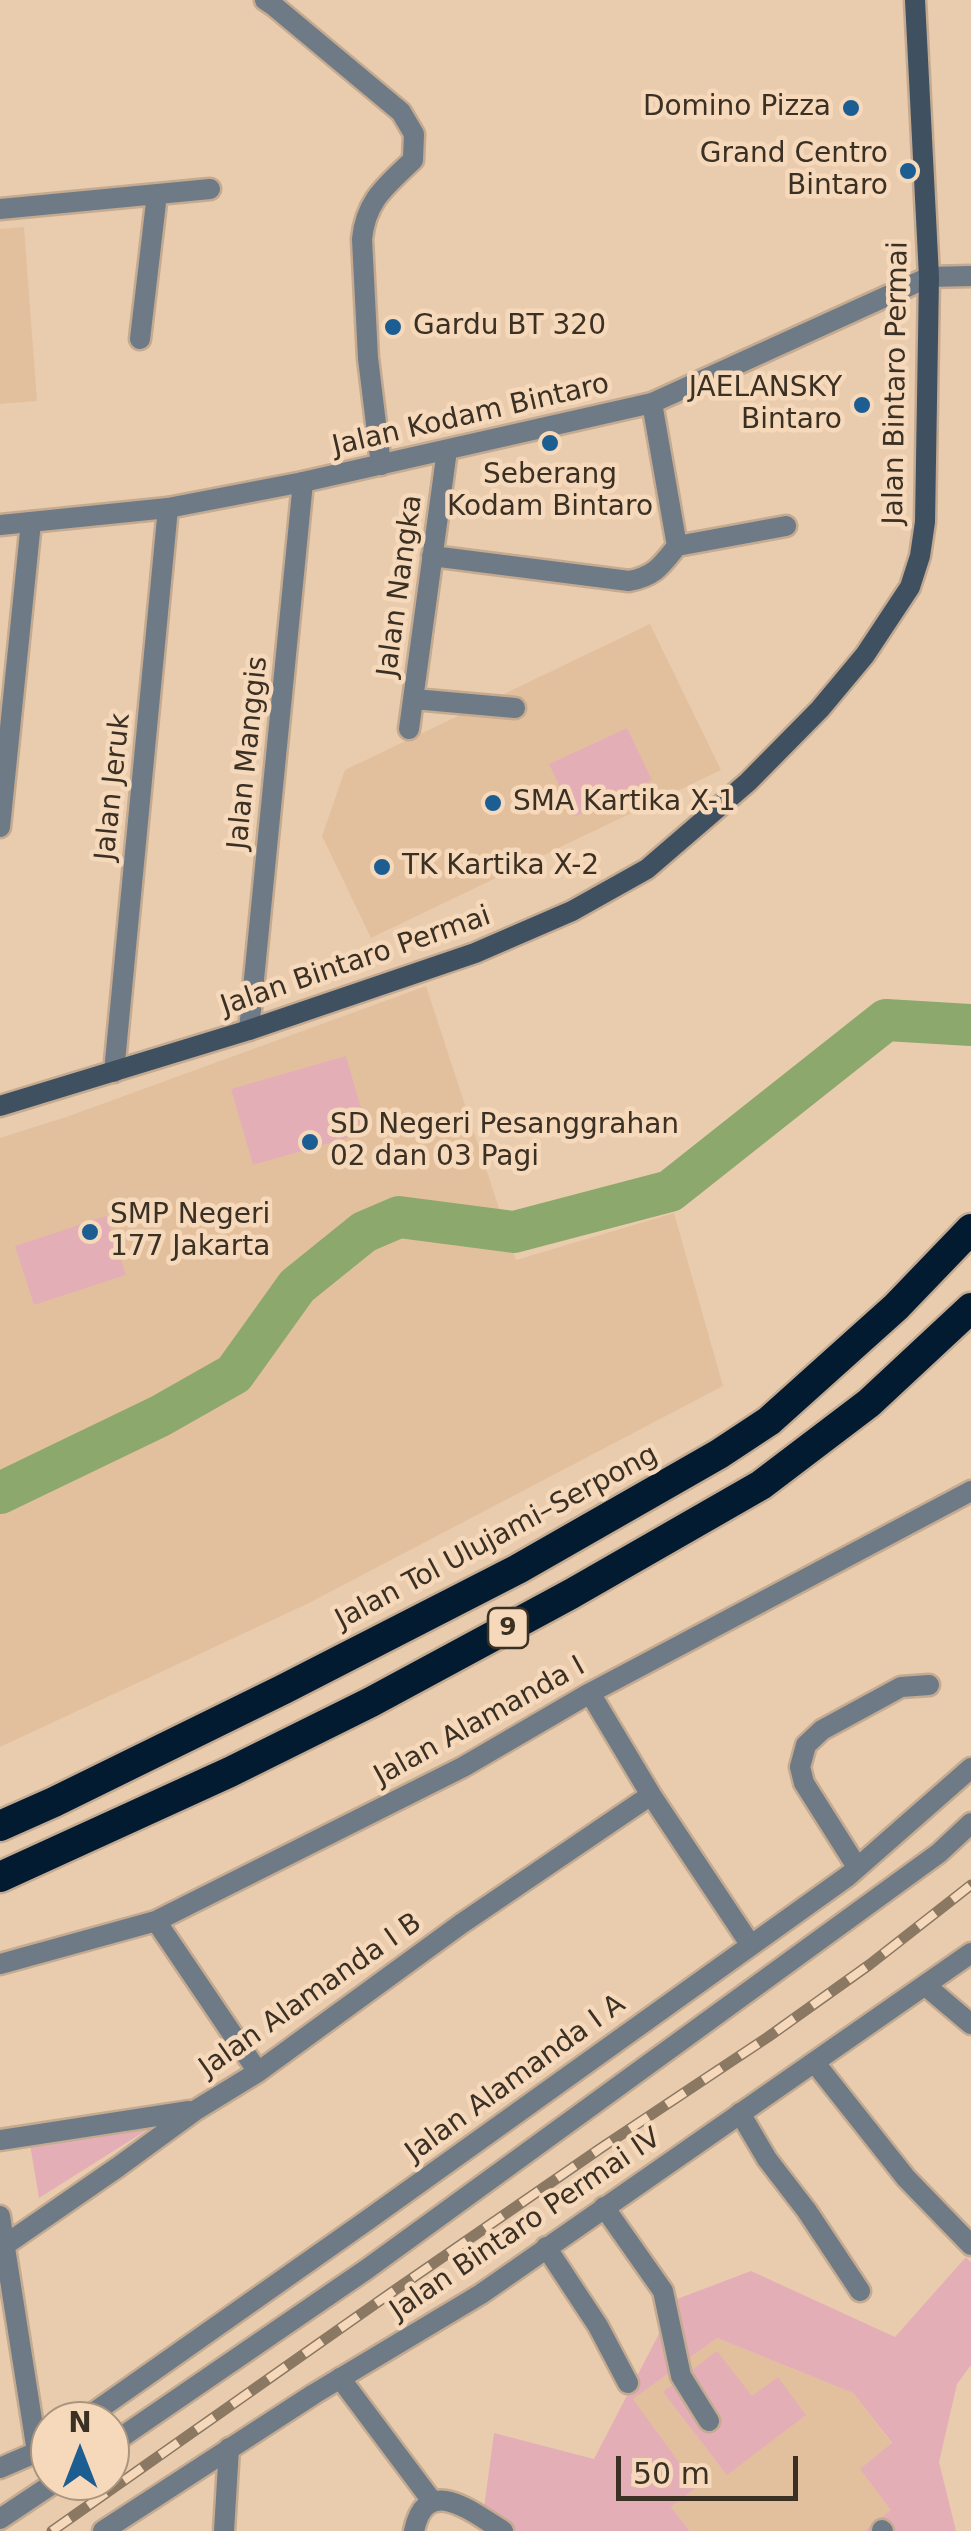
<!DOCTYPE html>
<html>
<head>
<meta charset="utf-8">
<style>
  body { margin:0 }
  #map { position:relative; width:971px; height:2531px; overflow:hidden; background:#e9ccae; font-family:"DejaVu Sans",sans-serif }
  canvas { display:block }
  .north { position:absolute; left:30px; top:2401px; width:100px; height:100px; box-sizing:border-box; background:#f6d9bb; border:2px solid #ab957f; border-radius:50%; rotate:0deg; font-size:28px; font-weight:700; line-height:40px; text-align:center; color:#3b3024 }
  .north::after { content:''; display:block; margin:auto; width:35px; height:45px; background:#1c5d92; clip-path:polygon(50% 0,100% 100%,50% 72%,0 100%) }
  .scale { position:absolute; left:616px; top:2456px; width:182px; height:45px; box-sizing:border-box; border:5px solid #3b3024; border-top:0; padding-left:12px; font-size:30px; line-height:35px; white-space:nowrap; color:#3b3024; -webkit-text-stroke:8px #f6d9bb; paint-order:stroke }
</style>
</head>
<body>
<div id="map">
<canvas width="971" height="2531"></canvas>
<div class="north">N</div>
<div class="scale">50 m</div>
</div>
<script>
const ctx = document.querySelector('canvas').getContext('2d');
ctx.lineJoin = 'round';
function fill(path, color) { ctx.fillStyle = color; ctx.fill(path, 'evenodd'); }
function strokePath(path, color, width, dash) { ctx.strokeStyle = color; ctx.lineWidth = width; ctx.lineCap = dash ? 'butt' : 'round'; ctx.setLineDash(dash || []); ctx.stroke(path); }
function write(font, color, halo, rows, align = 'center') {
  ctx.font = font + ' "DejaVu Sans",sans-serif'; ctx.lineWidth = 9; ctx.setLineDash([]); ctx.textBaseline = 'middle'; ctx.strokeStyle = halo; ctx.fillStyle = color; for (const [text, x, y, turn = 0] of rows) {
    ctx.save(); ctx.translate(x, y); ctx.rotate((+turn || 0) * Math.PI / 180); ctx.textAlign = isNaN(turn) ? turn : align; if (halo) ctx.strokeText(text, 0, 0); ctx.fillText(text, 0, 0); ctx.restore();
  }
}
fill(new Path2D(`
  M24 227 37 401 0 404V229Z
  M650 624 721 770 371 938 322 836 345 770Z
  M426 986 516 1260 674 1213 723 1386 309 1603 0 1747V1138L69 1116Z
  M717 2338 853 2393 892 2444V2510L864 2531H690L671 2507 697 2487 632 2399Z`), '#e3c09d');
fill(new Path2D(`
  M627 728 652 780 574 817 549 764Z
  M346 1056 368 1132 253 1165 231 1089Z
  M106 1216 126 1275 34 1305 15 1246Z
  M185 2106 39 2198 27 2127Z
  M966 2257 971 2262V2365L957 2384 939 2462 956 2531H864L891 2510 860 2469 892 2443 853 2393 717 2338 633 2399 697 2487 671 2507 690 2531H481L494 2433 594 2459 677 2299 751 2271 895 2337Z
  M717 2351 752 2396 778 2377 806 2415 727 2475 663 2392Z`), '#e4aeb7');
strokePath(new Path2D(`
  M0 1493 160 1416 234 1374 297 1286 364 1232 399 1217 514 1232 670 1191 886 1020 971 1025`), '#8da86c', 42);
const minor = new Path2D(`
  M265 0 274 6 401 112 414 134 413 160C386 186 366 200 362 239L368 358 381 465
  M0 209 210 189
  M929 277 971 276
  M140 339 157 194
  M677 546 786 526
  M432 556 629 581C655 576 661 566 677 546L652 403
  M414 699 515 708
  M409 729 447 450
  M0 827 31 522
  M249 1030 303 482
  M114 1072 168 508
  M590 1693 651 1795 750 1944
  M857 1867 804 1783 800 1767 806 1745 822 1730 901 1687 929 1685
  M156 1921 258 2072
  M0 1964 156 1921 463 1767 590 1693 971 1491
  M926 1986 971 2024
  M815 2063 906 2178 971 2245
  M740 2113 767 2159 807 2211 860 2291
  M0 2140 189 2111
  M604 2207 663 2291 681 2376 709 2421
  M0 2216 37 2452
  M5 2245 118 2167 196 2110 258 2072 461 1924 651 1795
  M546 2247 598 2326 628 2383
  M340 2378 432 2501
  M82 2421 369 2219 848 1876 971 1768
  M110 2445 367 2269 939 1853 971 1823
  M0 2468 37 2452 50 2443
  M0 2519 57 2481
  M882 2530 883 2531
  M224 2531 229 2448
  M414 2531C426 2473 472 2512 503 2531`);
const tertiary = new Path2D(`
  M0 525 168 508 303 482 652 403 929 277
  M103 2531 314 2394 481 2294 971 1953`);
const secondary = new Path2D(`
  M0 1106 249 1030 475 953 572 911 647 869 748 782 820 709 865 655 910 587 920 556 925 522 929 277 915 0`);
const motorway = new Path2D(`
  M0 1826 54 1802 284 1689 518 1569 719 1454 769 1421 896 1307 971 1229
  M0 1877 230 1772 371 1702 571 1594 761 1485 869 1403 971 1308`);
strokePath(minor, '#c3aa90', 25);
strokePath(tertiary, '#c3aa90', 25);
strokePath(secondary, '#c3aa90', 25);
strokePath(motorway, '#c3aa90', 35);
strokePath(minor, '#6e7a85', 20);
strokePath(tertiary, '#6e7a85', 20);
strokePath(secondary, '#3f5061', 20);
strokePath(motorway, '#031b30', 30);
const rail = new Path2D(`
  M52 2531 395 2290 601 2148 768 2037 869 1965 971 1885`);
strokePath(rail, '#8b7863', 11);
strokePath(rail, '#f6d9bb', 8, [22]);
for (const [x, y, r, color] of [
  [851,108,10,"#1c5d92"],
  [908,171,10,"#1c5d92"],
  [393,327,10,"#1c5d92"],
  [862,405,10,"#1c5d92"],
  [550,443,10,"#1c5d92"],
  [493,803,10,"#1c5d92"],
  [382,867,10,"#1c5d92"],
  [310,1142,10,"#1c5d92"],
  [90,1232,10,"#1c5d92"]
]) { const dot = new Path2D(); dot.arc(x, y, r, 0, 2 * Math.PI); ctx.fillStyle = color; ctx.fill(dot); strokePath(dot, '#f6d9bb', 4); }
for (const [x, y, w] of [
  [508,1628,40]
]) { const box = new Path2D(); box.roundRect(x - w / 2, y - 20, w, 40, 8); ctx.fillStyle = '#f6d9bb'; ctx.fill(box); strokePath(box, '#3b3024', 2.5); }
write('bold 25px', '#3b3024', null, [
  ["9",508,1628]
]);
write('28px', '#3b3024', '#f6d9bb', [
  ["Domino Pizza",831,108,"right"],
  ["Grand Centro",888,155,"right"],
  ["Bintaro",888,187,"right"],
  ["Gardu BT 320",413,327],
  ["JAELANSKY",842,389,"right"],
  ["Bintaro",842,421,"right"],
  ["Seberang",550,476,"center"],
  ["Kodam Bintaro",550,508,"center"],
  ["SMA Kartika X-1",513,803],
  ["TK Kartika X-2",402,867],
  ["SD Negeri Pesanggrahan",330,1126],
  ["02 dan 03 Pagi",330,1158],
  ["SMP Negeri",110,1216],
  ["177 Jakarta",110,1248]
], 'left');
write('28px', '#3b3024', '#f6d9bb', [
  ["Jalan Bintaro Permai",897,383,-89],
  ["Jalan Kodam Bintaro",471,416,-13],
  ["Jalan Nangka",401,586,-82],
  ["Jalan Manggis",249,753,-84],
  ["Jalan Jeruk",114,787,-84],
  ["Jalan Bintaro Permai",356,962,-19],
  ["Jalan Tol Ulujami–Serpong",497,1538,-28],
  ["Jalan Alamanda I",480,1722,-29],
  ["Jalan Alamanda I B",311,1996,-35],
  ["Jalan Alamanda I A",516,2079,-36],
  ["Jalan Bintaro Permai IV",526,2225,-34]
]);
</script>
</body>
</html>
